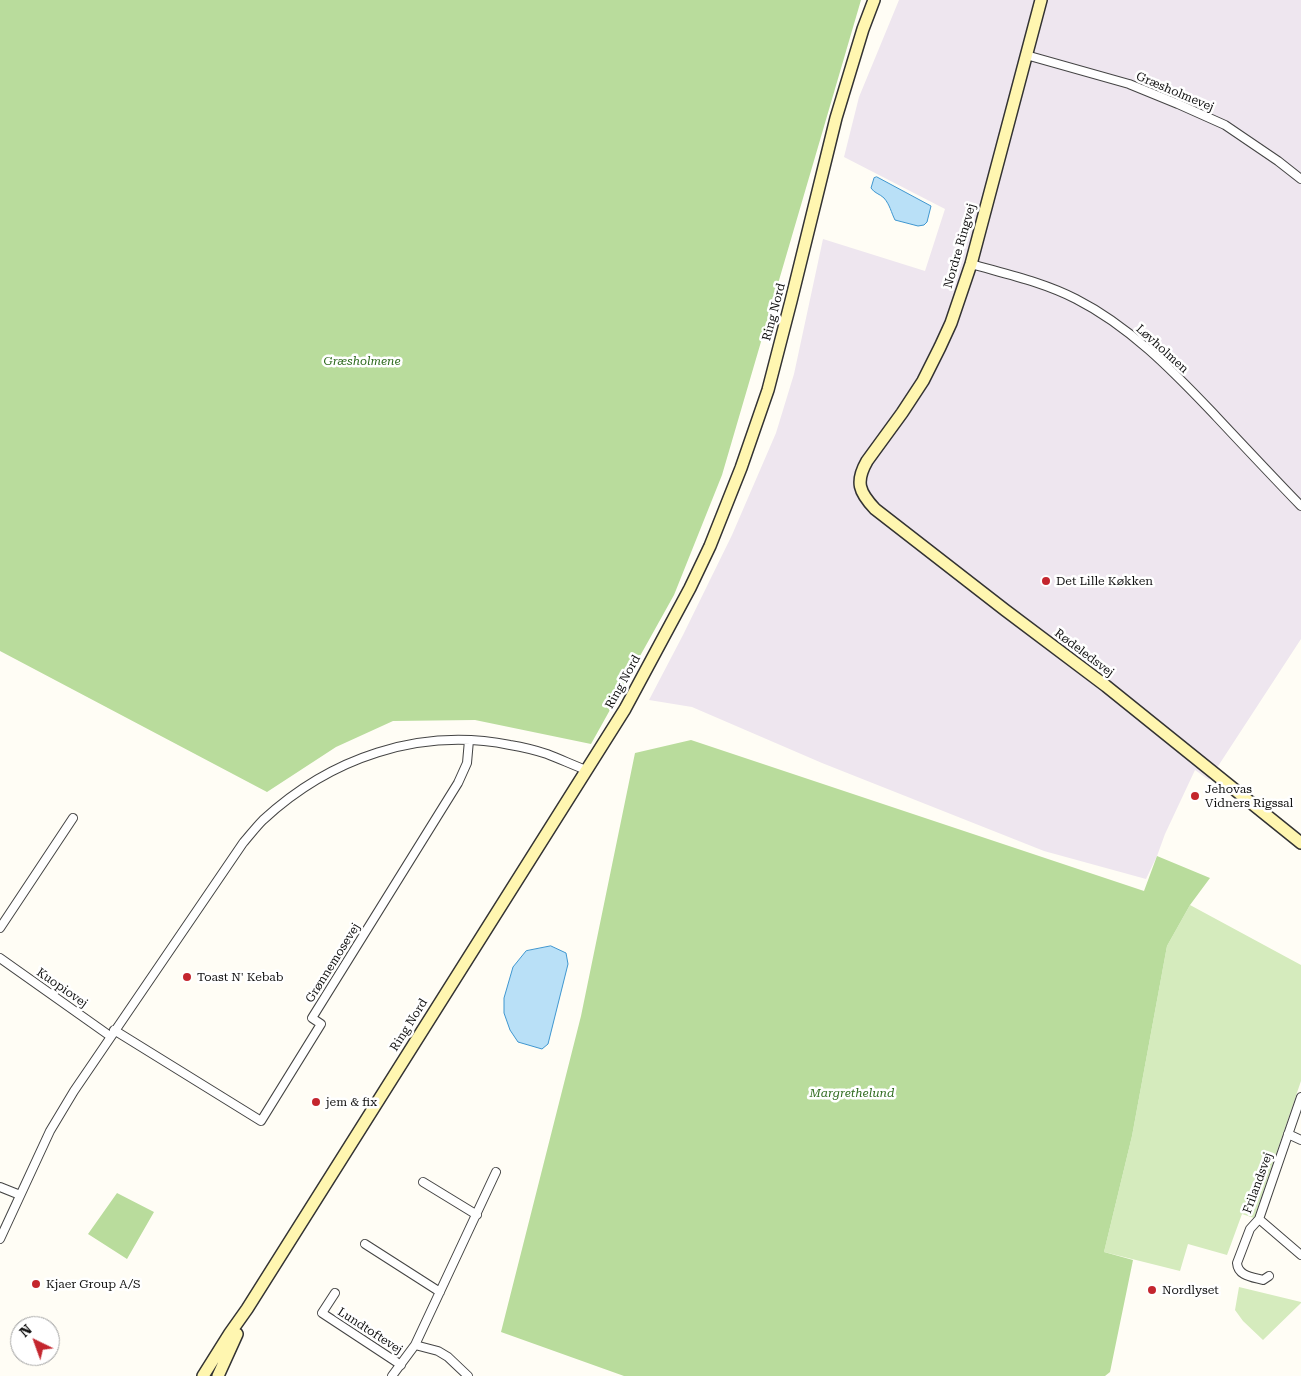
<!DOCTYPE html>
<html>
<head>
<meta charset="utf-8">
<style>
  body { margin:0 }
  #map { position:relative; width:1301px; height:1376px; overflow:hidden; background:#fffdf5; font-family:"Roboto Serif",serif }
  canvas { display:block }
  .north { position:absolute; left:10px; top:1316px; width:50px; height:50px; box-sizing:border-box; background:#fff; border:1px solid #a0a0a0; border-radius:50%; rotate:318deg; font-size:14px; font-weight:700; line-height:20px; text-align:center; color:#111 }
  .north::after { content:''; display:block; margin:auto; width:18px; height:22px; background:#c4262e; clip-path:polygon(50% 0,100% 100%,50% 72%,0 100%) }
</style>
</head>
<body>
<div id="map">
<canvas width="1301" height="1376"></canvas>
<div class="north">N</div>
</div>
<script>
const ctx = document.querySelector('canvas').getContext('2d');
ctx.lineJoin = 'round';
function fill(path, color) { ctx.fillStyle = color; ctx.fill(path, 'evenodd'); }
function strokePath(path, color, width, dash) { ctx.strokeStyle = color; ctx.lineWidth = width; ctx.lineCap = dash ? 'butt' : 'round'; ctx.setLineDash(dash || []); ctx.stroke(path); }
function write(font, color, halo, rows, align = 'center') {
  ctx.font = font + ' "Roboto Serif",serif'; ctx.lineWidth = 5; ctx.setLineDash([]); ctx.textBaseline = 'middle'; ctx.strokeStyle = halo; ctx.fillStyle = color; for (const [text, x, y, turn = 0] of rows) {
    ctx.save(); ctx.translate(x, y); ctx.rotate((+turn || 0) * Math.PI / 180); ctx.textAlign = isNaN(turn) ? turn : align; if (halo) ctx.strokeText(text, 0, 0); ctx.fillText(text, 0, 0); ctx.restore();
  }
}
fill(new Path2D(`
  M899 0H1301V639L1209 780 1195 770 1165 834 1157 856 1146 879 1044 851 822 763 692 707 649 700 683 635 732 535 776 433 794 374 823 239 925 271 945 209 844 157 859 97Z`), '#eee6ef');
fill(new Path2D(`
  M1190 905 1301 965V1081L1254 1218 1242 1214 1227 1255 1188 1244 1180 1271 1104 1252 1132 1136 1167 946Z
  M1239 1287 1301 1302V1303L1263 1340 1243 1321 1235 1310Z`), '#d5ebbd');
fill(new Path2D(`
  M0 0H861L722 475 674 595 591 744 475 720 393 721 336 747 267 792 0 651Z
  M691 740 1144 891 1157 856 1210 878 1190 905 1167 946 1132 1136 1104 1252 1133 1260 1110 1372 1105 1376H624L501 1332 581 1016 635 753Z
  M117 1193 154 1212 127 1259 88 1234Z`), '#b9dc9c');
const water = new Path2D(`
  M877 177 931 206 927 222 924 225 918 226 895 220C891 212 890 205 884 198 880 194 874 193 871 188L874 178Z
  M551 946 566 953 568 964 548 1044 542 1049 518 1042 510 1030 504 1013V998L513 967 526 951Z`);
fill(water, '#b9e0f7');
strokePath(water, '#3f96cf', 1);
const street = new Path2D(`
  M1026 55 1129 84 1178 104 1225 125 1278 161 1301 179
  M971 264C1006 274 1043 282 1076 299 1129 326 1171 369 1212 412 1242 444 1271 475 1301 506
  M0 928 73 818
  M0 958 110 1036
  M114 1030 261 1121 321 1024 312 1018 458 783 467 763 469 740
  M1288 1134 1301 1140
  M423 1182 477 1215
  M0 1187 20 1195
  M1259 1219 1301 1255
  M0 1239 50 1131 74 1091 243 843C250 835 256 827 263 820 330 758 419 727 510 745 522 747 535 750 547 754 560 759 573 765 586 770
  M365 1244 440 1292
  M1269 1276 1263 1280C1252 1277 1238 1276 1237 1263L1250 1229 1259 1219 1301 1097
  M335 1293 322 1313 401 1365
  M415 1345 438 1351 448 1357 468 1376
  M392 1376 415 1345 496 1172`);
const secondary = new Path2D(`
  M1041 0 971 264 951 323 940 347 923 381 902 413 867 461C855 482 859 492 875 509L1005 610 1106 686 1301 843
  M203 1376 230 1333 247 1309 625 709 690 588 710 546 741 468 768 390 791 301 836 118 863 29 874 0
  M218 1376 237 1334`);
strokePath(street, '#444', 10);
strokePath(secondary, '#333', 14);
strokePath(street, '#fff', 8);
strokePath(secondary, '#fff6b0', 11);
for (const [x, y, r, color] of [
  [1046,581,5,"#c4262e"],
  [1195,796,5,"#c4262e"],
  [187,977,5,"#c4262e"],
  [316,1102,5,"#c4262e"],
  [36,1284,5,"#c4262e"],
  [1152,1290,5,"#c4262e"]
]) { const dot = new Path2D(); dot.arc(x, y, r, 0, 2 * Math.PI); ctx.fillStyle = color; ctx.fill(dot); strokePath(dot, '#fff', 2); }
write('12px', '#111', '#fff', [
  ["Græsholmevej",1175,92,23],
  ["Nordre Ringvej",960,246,-74],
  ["Ring Nord",774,312,-75],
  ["Løvholmen",1162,349,42],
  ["Rødeledsvej",1084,653,37],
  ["Ring Nord",623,682,-61],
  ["Grønnemosevej",333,963,-58],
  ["Kuopiovej",62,988,35],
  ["Ring Nord",409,1025,-58],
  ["Frilandsvej",1258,1183,-70],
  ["Lundtoftevej",370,1331,33]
]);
write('italic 12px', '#2f6b1f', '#fff', [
  ["Græsholmene",362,361],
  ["Margrethelund",852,1093]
]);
write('12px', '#111', '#fff', [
  ["Det Lille Køkken",1056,581],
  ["Jehovas",1205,789],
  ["Vidners Rigssal",1205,803],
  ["Toast N' Kebab",197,977],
  ["jem & fix",326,1102],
  ["Kjaer Group A/S",46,1284],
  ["Nordlyset",1162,1290]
], 'left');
</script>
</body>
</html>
